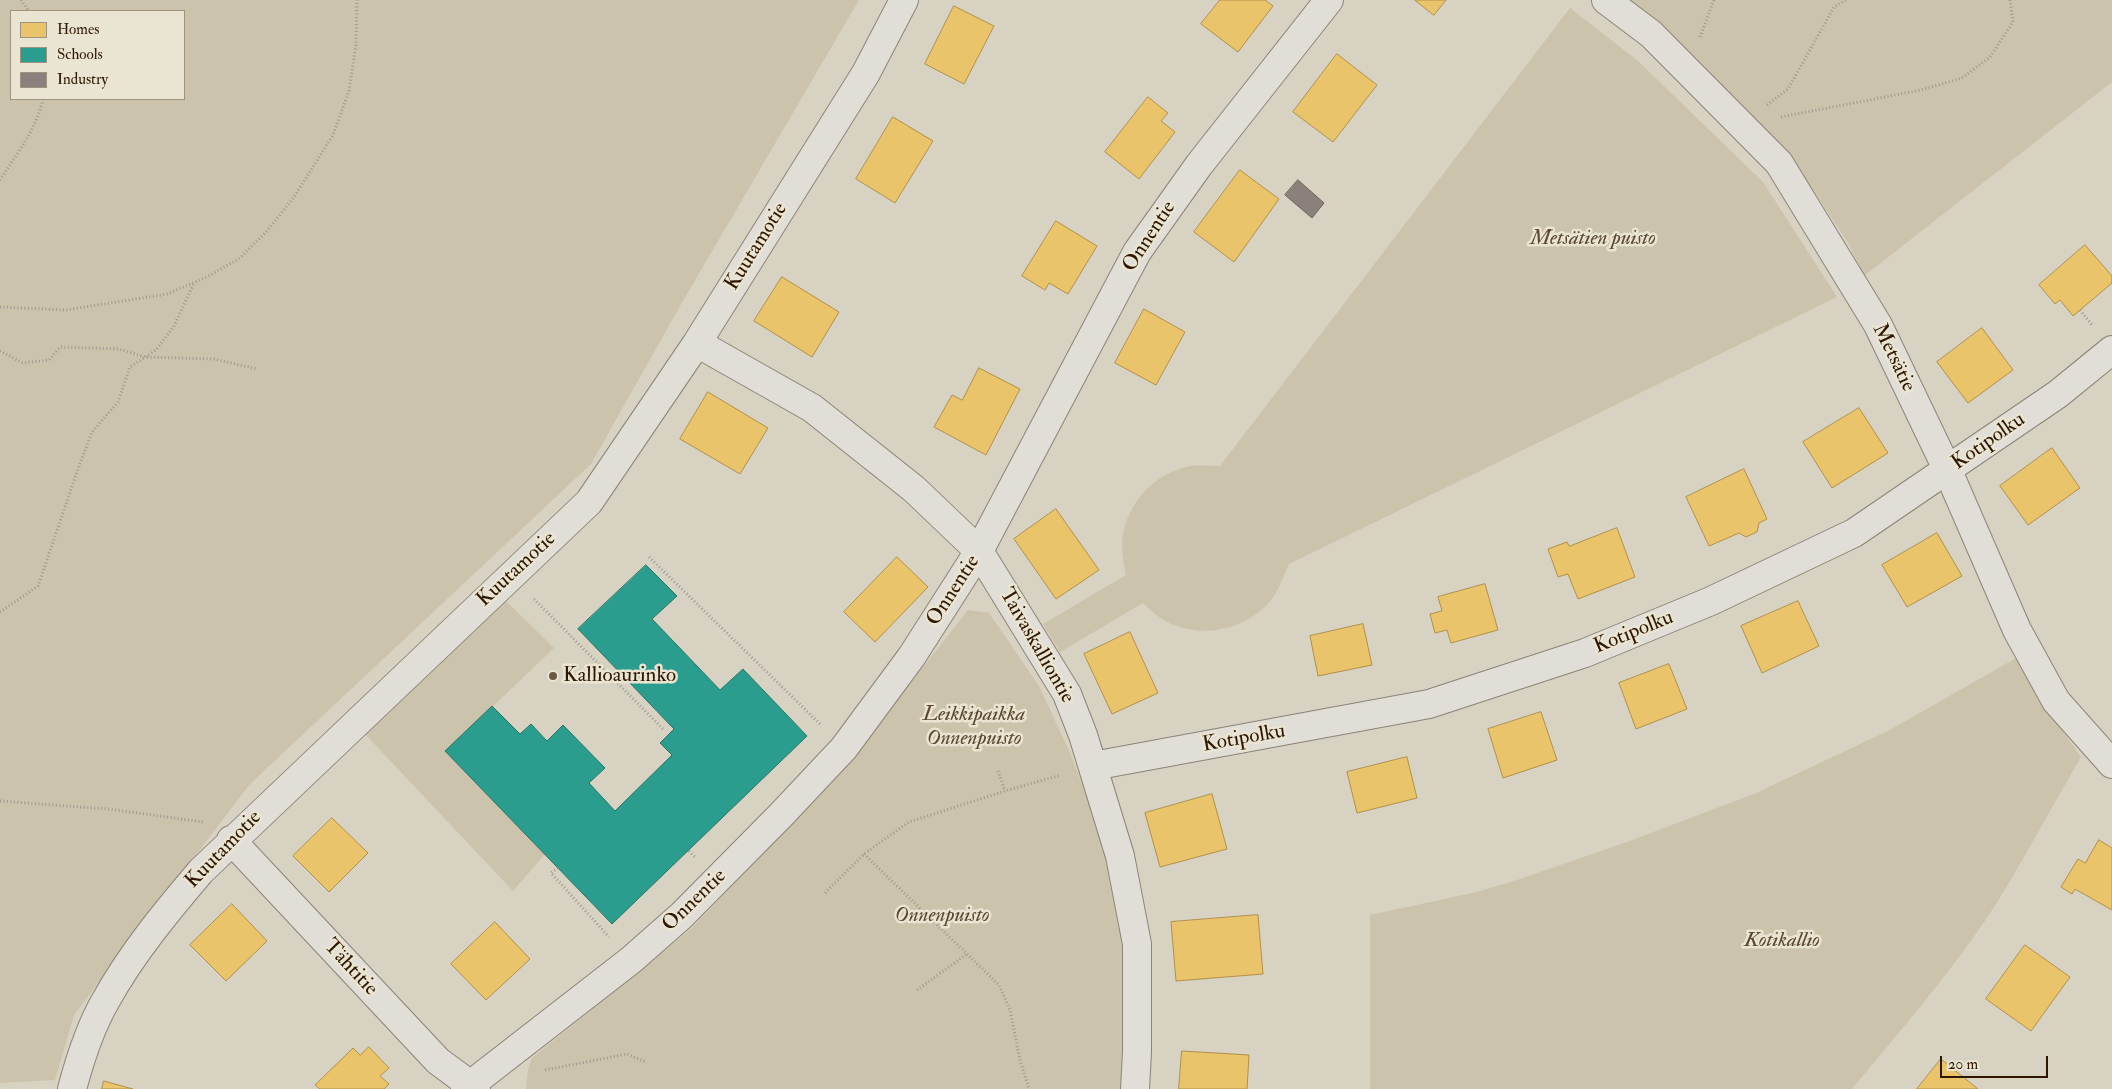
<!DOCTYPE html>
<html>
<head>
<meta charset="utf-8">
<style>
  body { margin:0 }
  #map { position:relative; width:2112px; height:1089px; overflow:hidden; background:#d7d2c1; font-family:"IM FELL Double Pica",serif }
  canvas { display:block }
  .legend { position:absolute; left:10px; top:10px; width:175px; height:90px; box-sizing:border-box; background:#eae4d2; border:1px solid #9f927e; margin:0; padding:6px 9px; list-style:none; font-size:15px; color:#2e1700 }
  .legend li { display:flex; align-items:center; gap:10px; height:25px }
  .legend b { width:25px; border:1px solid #9f927e }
  .scale { position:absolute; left:1940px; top:1056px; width:108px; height:22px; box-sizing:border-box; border:2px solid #2e1700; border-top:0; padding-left:6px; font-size:15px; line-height:18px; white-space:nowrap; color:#2e1700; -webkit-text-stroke:4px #eae4d2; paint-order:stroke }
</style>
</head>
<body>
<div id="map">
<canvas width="2112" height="1089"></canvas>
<ul class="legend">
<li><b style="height:14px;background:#e9c46a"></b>Homes</li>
<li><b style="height:14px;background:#2a9d8f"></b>Schools</li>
<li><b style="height:14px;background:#8a817c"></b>Industry</li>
</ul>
<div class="scale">20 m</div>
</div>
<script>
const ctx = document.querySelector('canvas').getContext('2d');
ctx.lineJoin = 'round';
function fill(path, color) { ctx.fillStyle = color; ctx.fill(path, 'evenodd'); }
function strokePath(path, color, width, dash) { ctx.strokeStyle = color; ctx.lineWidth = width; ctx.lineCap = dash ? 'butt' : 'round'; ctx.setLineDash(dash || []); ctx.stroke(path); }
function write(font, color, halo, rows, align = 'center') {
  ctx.font = font + ' "IM FELL Double Pica",serif'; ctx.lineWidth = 5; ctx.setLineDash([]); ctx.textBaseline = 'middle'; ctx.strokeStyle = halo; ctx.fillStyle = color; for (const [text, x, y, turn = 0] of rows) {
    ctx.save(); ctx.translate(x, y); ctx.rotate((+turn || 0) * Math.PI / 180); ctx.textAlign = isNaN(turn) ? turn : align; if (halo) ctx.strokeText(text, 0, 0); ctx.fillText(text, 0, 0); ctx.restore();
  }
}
fill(new Path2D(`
  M0 0H859L680 306 591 464 250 784 74 1015 55 1080 0 1083ZM11 11H184V99H11Z
  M1611 0H2112V82L1864 276 1849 244 1814 191 1752 116Z
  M1570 8 1638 61 1763 182 1837 297 1289 564C1284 575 1280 586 1274 596 1252 627 1209 639 1174 625 1162 621 1152 611 1143 603L1060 652 1043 624 1126 575C1124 565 1122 556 1122 545 1123 508 1152 473 1190 466 1200 465 1210 466 1220 466Z
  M504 599 554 648 446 751 545 854 513 891 365 734Z
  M968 610 989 613 1039 686 1071 755 1099 829 1115 892 1124 958 1126 1029 1122 1089H526L528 1069 532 1058 692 928 853 757Z
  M2018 657 2053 718 2081 757C2054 803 2029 850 2001 896 1958 965 1904 1026 1852 1089H1370V915L1477 892 1520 879 1627 842 1754 794 1890 730Z`), '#cbc3ac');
const homes = new Path2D(`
  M1220 0H1265L1273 6 1238 52 1201 24Z
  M1415 0H1446L1434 15Z
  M954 6 994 26 964 84 925 64Z
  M1337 54 1377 85 1333 142 1293 112Z
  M1148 97 1168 113 1161 121 1175 132 1139 179 1105 152Z
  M893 117 933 141 895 203 856 179Z
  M1240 170 1279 199 1234 262 1194 232Z
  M1056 221 1097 246 1068 294 1049 283 1045 290 1022 276Z
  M2085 245 2112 276V283L2073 316 2060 300 2055 304 2039 285Z
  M782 277 839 312 812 357 754 321Z
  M1144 309 1185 332 1156 385 1115 363Z
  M1982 328 2013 370 1968 403 1937 362Z
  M979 368 1020 389 986 455 934 427 952 395 962 400Z
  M708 392 768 428 740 474 680 439Z
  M1859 408 1888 453 1832 488 1803 442Z
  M2052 448 2080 488 2028 525 2000 486Z
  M1744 469 1767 519 1759 523 1757 532 1746 537 1739 533 1709 546 1686 497Z
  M1056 509 1099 570 1056 599 1014 539Z
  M1617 528 1635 577 1578 599 1568 574 1558 577 1548 549 1567 542 1569 546Z
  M1937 533 1962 576 1907 607 1882 565Z
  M897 557 928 587 875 642 844 612Z
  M1485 584 1498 630 1451 643 1447 630 1435 633 1430 614 1442 611 1438 597Z
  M1798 601 1819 646 1762 673 1741 626Z
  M1363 624 1372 665 1318 676 1310 636Z
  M1130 632 1158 693 1112 714 1084 654Z
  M1669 664 1687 709 1636 729 1619 683Z
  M1541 712 1557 760 1503 778 1488 729Z
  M1407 757 1417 798 1357 813 1347 772Z
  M1212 794 1227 849 1160 867 1145 813Z
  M332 818 368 853 329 892 293 856Z
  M2099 840 2112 848V910L2075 889 2072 894 2061 887 2078 859 2085 863Z
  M232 904 267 941 226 981 190 945Z
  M1258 915 1263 974 1176 981 1171 922Z
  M495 922 530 959 486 1000 451 964Z
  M2025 945 2070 977 2031 1031 1986 999Z
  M369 1047 389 1068 380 1076 389 1084 384 1089H320L315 1085 353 1048 360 1055Z
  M1182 1051 1249 1055 1247 1089H1179Z
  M1941 1059 1978 1089H1917Z
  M104 1081 133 1089H102Z`);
fill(homes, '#e9c46a');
strokePath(homes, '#b1904a', 1);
const schools = new Path2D(`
  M646 565 677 596 652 619 720 690 743 669 807 736 612 924 445 751 492 706 520 734 531 724 547 741 563 725 605 768 589 783 615 811 672 755 660 743 674 729 578 629Z`);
fill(schools, '#2a9d8f');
strokePath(schools, '#2b7564', 1);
const industry = new Path2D(`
  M1298 180 1324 203 1312 218 1285 195Z`);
fill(industry, '#8a817c');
strokePath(industry, '#6e6157', 1);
const minor = new Path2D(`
  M1606 0 1651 34 1779 163 1878 325 1948 471 2017 630 2056 701 2112 764
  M697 343 812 408 914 489 979 551 1067 694 1083 735 1120 856 1137 944V1052L1135 1089
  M1093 766 1429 704 1585 653 1711 601 1854 533 2058 394 2112 350
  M231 840 438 1061 476 1089
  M72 1089C80 1059 90 1027 106 1000 132 953 167 911 201 871L589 502 697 343 866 73 904 0
  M465 1089 631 960 681 916 781 815 844 748 912 656 979 551 1137 252 1199 165 1329 0`);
strokePath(minor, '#8b8478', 30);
strokePath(new Path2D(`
  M21 0 29 11
  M1700 37 1714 0
  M1767 105 1788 89 1834 7 1846 0
  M1781 117 1921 90 1962 78 1990 57 2013 22 2010 0
  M0 180C16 155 37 128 43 99
  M0 307 66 310 167 294 207 277 240 258 267 231 294 197 333 135 349 91 356 44 357 0
  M2080 310 2092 325
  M0 351 23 363 49 360 60 347 119 349 145 357 214 359 257 369
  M649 557 820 724
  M534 599 664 730
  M0 612 38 586 78 469 92 432 118 402 130 367 156 350 174 326 194 283
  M998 771 1005 791
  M0 801 108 809 203 822
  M689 851 695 857
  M864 854 999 985 1010 1010 1020 1060 1029 1089
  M558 868 551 873 609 937
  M825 893 864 854 909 822 1005 791 1061 775
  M917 990 967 954
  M545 1070 627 1054 646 1062`), '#9e9a91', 3, [1, 2.5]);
strokePath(minor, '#e0ded6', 28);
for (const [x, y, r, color] of [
  [553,676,5,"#695844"]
]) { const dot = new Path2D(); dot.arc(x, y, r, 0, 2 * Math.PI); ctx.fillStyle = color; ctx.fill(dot); strokePath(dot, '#eae4d2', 2); }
write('21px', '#2e1700', '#eae4d2', [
  ["Onnentie",1150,237,-57],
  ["Kuutamotie",757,247,-58],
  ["Metsätie",1893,358,64],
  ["Kotipolku",1989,442,-35],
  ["Kuutamotie",517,570,-43],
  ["Onnentie",954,591,-57],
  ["Kotipolku",1634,633,-22],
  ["Taivaskalliontie",1036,646,60],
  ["Kotipolku",1244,739,-10],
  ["Kuutamotie",224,850,-46],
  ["Onnentie",695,901,-44],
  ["Tähtitie",350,968,47]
]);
write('italic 21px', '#5a472e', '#eae4d2', [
  ["Metsätien puisto",1593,239],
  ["Leikkipaikka",974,715],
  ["Onnenpuisto",974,739],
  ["Onnenpuisto",942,916],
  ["Kotikallio",1782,941]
]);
write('21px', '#2e1700', '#eae4d2', [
  ["Kallioaurinko",563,676]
], 'left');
</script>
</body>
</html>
